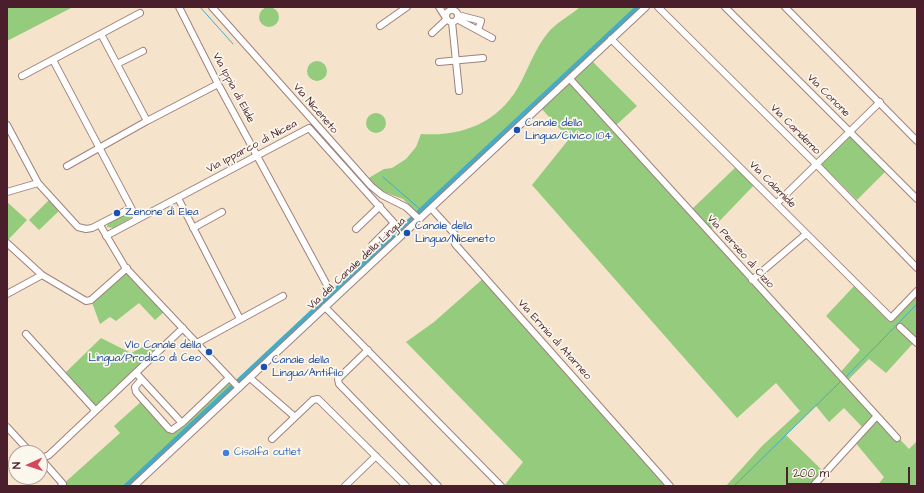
<!DOCTYPE html>
<html>
<head>
<meta charset="utf-8">
<style>
  body { margin:0 }
  #map { position:relative; width:924px; height:493px; overflow:hidden; background:#f6e3cc; font-family:"Architects Daughter",sans-serif }
  canvas { display:block }
  .frame { position:absolute; inset:0; border:8px solid #4a1f2b; pointer-events:none }
  .north { position:absolute; left:8px; top:445px; width:40px; height:40px; box-sizing:border-box; background:#fbf7ec; border:1px solid #b4a19f; border-radius:50%; rotate:267deg; font-size:11px; font-weight:700; line-height:16px; text-align:center; color:#4a1f2b }
  .north::after { content:''; display:block; margin:auto; width:14px; height:18px; background:#d1495b; clip-path:polygon(50% 0,100% 100%,50% 72%,0 100%) }
  .scale { position:absolute; left:786px; top:467px; width:124px; height:18px; box-sizing:border-box; border:2px solid #4a1f2b; border-top:0; padding-left:5px; font-size:12px; line-height:14px; white-space:nowrap; color:#4a1f2b; -webkit-text-stroke:3px #fbf7ec; paint-order:stroke }
</style>
</head>
<body>
<div id="map">
<canvas width="924" height="493"></canvas>
<div class="frame"></div>
<div class="north">N</div>
<div class="scale">200 m</div>
</div>
<script>
const ctx = document.querySelector('canvas').getContext('2d');
ctx.lineJoin = 'round';
function fill(path, color) { ctx.fillStyle = color; ctx.fill(path, 'evenodd'); }
function strokePath(path, color, width, dash) { ctx.strokeStyle = color; ctx.lineWidth = width; ctx.lineCap = dash ? 'butt' : 'round'; ctx.setLineDash(dash || []); ctx.stroke(path); }
function write(font, color, halo, rows, align = 'center') {
  ctx.font = font + ' "Architects Daughter",sans-serif'; ctx.lineWidth = 3.5; ctx.setLineDash([]); ctx.textBaseline = 'middle'; ctx.strokeStyle = halo; ctx.fillStyle = color; for (const [text, x, y, turn = 0] of rows) {
    ctx.save(); ctx.translate(x, y); ctx.rotate((+turn || 0) * Math.PI / 180); ctx.textAlign = isNaN(turn) ? turn : align; if (halo) ctx.strokeText(text, 0, 0); ctx.fillText(text, 0, 0); ctx.restore();
  }
}
fill(new Path2D(`
  M7 7H73L7 41Z
  M580 7H643L422 213 418 214 403 199 376 189 367 179 384 169 392 168 406 159 416 147 421 134C465 137 502 121 522 80 530 64 536 48 547 34 555 23 570 16 580 7Z
  M259 17a10 10 0 1 1 20 0a10 10 0 1 1-20 0Z
  M590 59 637 106 614 127 690 211 738 165 756 183 709 232 838 375 860 350 826 316 856 284 891 318 917 291V339L886 373 869 359 846 382 909 449 917 441V486H877L884 477 854 441 865 430 844 408 829 422 816 406 786 435 825 473 813 486H726L762 446 800 411 776 383 737 418 532 185 569 139 540 107Z
  M307 71a10 10 0 1 1 20 0a10 10 0 1 1-20 0Z
  M366 123a10 10 0 1 1 20 0a10 10 0 1 1-20 0Z
  M850 136 885 172 857 200 821 164Z
  M49 200 59 211 39 230 29 220Z
  M7 202 27 220 7 241Z
  M130 212 131 218 113 228 107 227 108 223Z
  M127 268 166 310 155 320 139 303 116 321 110 317 100 324 91 300Z
  M485 277 670 486H504L523 462 406 342 434 322Z
  M101 338 131 353 147 345 157 353 95 410 63 375Z
  M229 378 239 388 137 484 139 486H61L120 433 114 426 143 400 174 429Z`), '#94cb7d');
strokePath(new Path2D(`
  M200 7 233 44
  M383 177 421 210
  M845 378 917 304
  M734 486 841 381`), '#46abc5', 1);
strokePath(new Path2D(`
  M126 486 638 7`), '#46abc5', 4.5);
const minor = new Path2D(`
  M179 7 218 84 327 285
  M212 7 371 186 382 195 406 207 419 219
  M439 7 446 18
  M658 7 817 165 917 268
  M725 7 917 199
  M785 7 917 141
  M446 16a6 6 0 1 1 12 0a6 6 0 1 1-12 0Z
  M458 15 481 21 478 30
  M457 19 492 38
  M452 22 459 91
  M380 26 407 7
  M432 33 447 19
  M101 34 147 121
  M611 39 891 318 917 291
  M53 60 137 219
  M439 62 483 58
  M117 64 143 51
  M22 76 140 13
  M570 79 897 438
  M7 125 38 183 78 227 86 229 92 228 131 208
  M67 166 147 121 218 84
  M7 192 38 183
  M178 198 240 319
  M777 203 880 102
  M431 208 460 240 455 244 670 486
  M100 225 125 267 239 388
  M193 228 222 212
  M356 229 380 206
  M106 236 309 128 394 223 372 245
  M7 243 42 275 86 301 91 300 127 268
  M752 280 806 234
  M7 294 42 275
  M325 307 501 486
  M900 327 917 343
  M26 334 95 410
  M197 343 283 296
  M368 350 338 379 339 384 438 486
  M136 373 182 423 172 430 169 429 136 392 135 387 141 380
  M250 378 295 417
  M182 423 229 378
  M7 427 31 453
  M272 439 313 400 318 399 406 486
  M40 459 49 455 183 328
  M41 459 63 484 61 486
  M134 486 646 7
  M345 486 376 456
  M813 486 876 417`);
strokePath(minor, '#a0817c', 8);
strokePath(minor, '#fff', 6);
for (const [x, y, r, color] of [
  [517,130,4,"#1a4fb4"],
  [117,213,4,"#1a4fb4"],
  [407,233,4,"#1a4fb4"],
  [209,352,4,"#1a4fb4"],
  [264,367,4,"#1a4fb4"],
  [226,453,4,"#3f7fe0"]
]) { const dot = new Path2D(); dot.arc(x, y, r, 0, 2 * Math.PI); ctx.fillStyle = color; ctx.fill(dot); strokePath(dot, '#fbf7ec', 1.5); }
write('11px', '#4a1f2b', '#fbf7ec', [
  ["Via Ippia di Elide",233,88,62],
  ["Via Conone",828,96,45],
  ["Via Niceneto",315,109,49],
  ["Via Caridemo",795,130,45],
  ["Via Ipparco di Nicea",252,147,-28],
  ["Via Calamide",772,185,45],
  ["Via Perseo di Cizio",740,252,48],
  ["Via del Canale della Lingua",357,264,-43],
  ["Via Ermia di Atarneo",554,340,48]
]);
write('11px', '#164399', '#fbf7ec', [
  ["Canale della",525,124],
  ["Lingua/Civico 104",525,137],
  ["Zenone di Elea",125,213],
  ["Canale della",415,227],
  ["Lingua/Niceneto",415,240],
  ["Vlo Canale della",201,346,"right"],
  ["Lingua/Prodico di Ceo",201,359,"right"],
  ["Canale della",272,361],
  ["Lingua/Antifilo",272,374]
], 'left');
write('11px', '#366cbe', '#fbf7ec', [
  ["Cisalfa outlet",234,453]
], 'left');
</script>
</body>
</html>
